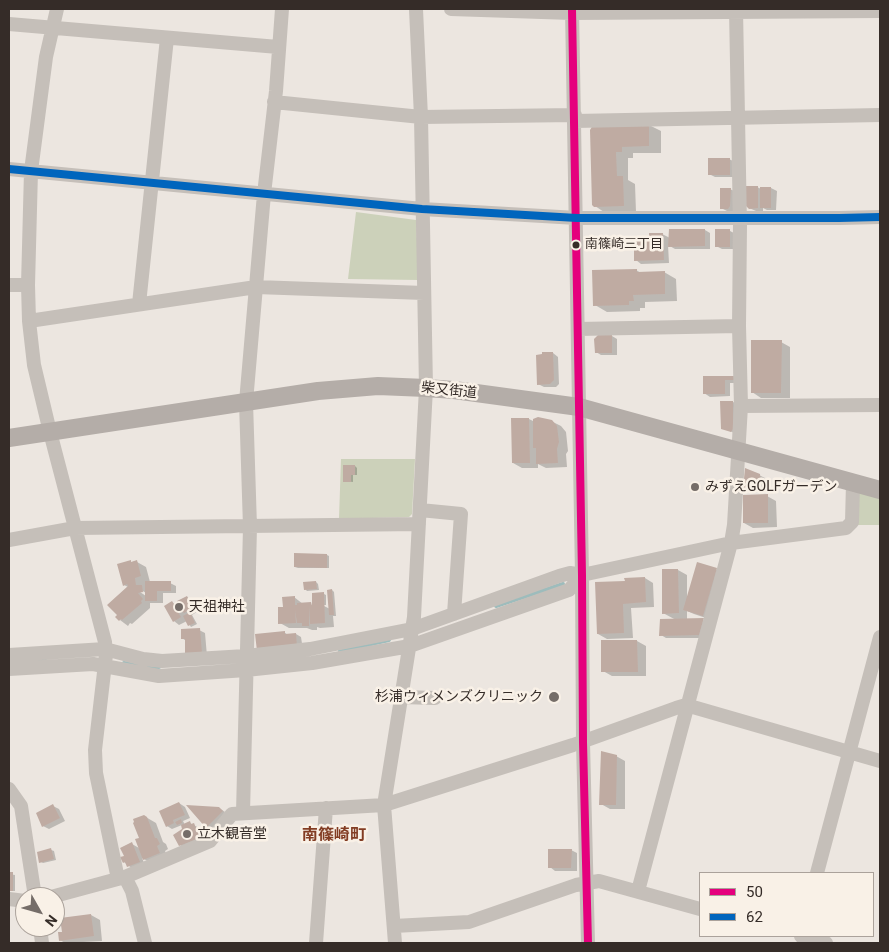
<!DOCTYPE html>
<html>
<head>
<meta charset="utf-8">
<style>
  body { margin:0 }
  #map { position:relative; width:889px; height:952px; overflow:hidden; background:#ece6e0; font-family:Roboto,sans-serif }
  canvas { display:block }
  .frame { position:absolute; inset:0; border:10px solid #352c28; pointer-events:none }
  .legend { position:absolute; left:699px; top:872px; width:175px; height:65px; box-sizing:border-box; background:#f9f1e7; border:1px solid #aba29b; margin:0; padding:6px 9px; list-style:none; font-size:15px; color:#352c28 }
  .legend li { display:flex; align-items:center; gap:10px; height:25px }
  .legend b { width:25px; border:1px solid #aba29b }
  .north { position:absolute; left:15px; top:887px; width:50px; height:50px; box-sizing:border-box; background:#f9f1e7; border:1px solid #aba29b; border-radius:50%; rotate:128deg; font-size:14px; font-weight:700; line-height:20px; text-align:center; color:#352c28 }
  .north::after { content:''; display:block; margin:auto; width:18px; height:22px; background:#756d68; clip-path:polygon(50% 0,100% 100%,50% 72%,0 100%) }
</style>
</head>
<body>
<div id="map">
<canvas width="889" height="952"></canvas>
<div class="frame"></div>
<ul class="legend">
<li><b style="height:6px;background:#e5007d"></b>50</li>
<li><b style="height:6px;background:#0065bd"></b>62</li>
</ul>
<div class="north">N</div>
</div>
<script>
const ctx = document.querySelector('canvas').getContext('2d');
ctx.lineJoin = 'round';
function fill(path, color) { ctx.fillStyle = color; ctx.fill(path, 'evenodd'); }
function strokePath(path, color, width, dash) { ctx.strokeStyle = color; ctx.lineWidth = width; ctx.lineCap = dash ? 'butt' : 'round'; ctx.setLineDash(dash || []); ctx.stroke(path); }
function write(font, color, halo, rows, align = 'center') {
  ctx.font = font + ' Roboto,"Noto Sans JP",sans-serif'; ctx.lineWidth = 5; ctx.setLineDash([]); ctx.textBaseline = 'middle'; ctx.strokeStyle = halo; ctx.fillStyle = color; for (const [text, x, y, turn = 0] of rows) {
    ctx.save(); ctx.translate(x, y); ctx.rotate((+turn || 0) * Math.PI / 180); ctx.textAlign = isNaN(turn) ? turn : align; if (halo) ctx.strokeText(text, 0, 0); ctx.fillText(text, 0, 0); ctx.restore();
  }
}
fill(new Path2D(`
  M356 212 416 220 419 280 348 279Z
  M341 459H415L412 514 409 517 339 519Z
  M857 491 880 498V525H856Z`), '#ccd1ba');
fill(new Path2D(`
  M649 125 661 131V153H633V158H628V180L635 184 636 212 607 214 595 206 591 130Z
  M729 159 735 162V177H715L709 174Z
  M757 187 761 189V188H771L777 191 776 210H767L763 208V211H756L749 208Z
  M730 189 736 192 734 211H727L721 208Z
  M705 230 710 233V249H675L668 245 669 263 641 264 636 260 650 240 662 234 670 238Z
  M730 231 736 234V249H722L716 246Z
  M636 270 641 273 664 272 676 279 677 301 645 302V308H640V311L607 312 595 305Z
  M612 336 617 339V355H601L596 352Z
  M781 342 790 347V398H761L752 392Z
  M553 353 558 357 559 384 556 387H544L538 384Z
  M704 377H733L739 383H730V396L710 397 704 393Z
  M733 402 739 405 737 434 722 428Z
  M529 419 535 422 551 421 561 426 566 432 568 451 566 454 567 467 546 468 538 464V468H522L513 463Z
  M355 466 357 468V475H353V482L344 481Z
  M759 475 765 478 766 491H750L744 488Z
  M767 496 776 501 777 527 753 528 744 523Z
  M296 555H327L329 556V568H298L295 567Z
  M131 562H137L146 567 150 582 170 583 176 586V593H163V603H150V608L132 624 130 623 128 626 120 620 128 587 124 585ZM138 588 146 593V596L137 590Z
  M717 569 726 574 712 620 694 614 687 611V620H703L705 638H666L661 635 676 620 663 613 678 570 687 575V600Z
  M645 578 653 583 654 607 631 608 633 638 607 639 598 634 626 582Z
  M316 582 318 584 319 590 307 591 305 589Z
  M332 590 334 592 336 616H333L334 627 320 628 317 627V630H312L307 628H289L280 623 284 608 294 597 303 604 313 605 324 594 326 595V605H322L330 609Z
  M187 597 192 601 198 611 192 615 197 624 191 627 187 621 179 625 174 621 172 603 179 607Z
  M199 630 205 633 207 656 182 638Z
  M284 632 288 635 296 634 301 637 303 650 264 654Z
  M637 641 646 646V676H612L603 671V642Z
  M616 756 625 761V809H610L601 804Z
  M179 803 185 807 190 818 183 821 185 825 190 823 199 828 205 841 186 849 180 845 184 830 182 825 172 829 167 826Z
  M53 806 59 809 65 821 49 829 43 826Z
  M189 806 219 808 225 812 212 831 207 827Z
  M144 816 156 823 163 842 166 844 168 849 165 851 168 858 153 864 142 858 145 865 134 870 124 862 132 844 139 848Z
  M51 850 54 851 56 860 43 863 41 862Z
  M571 850 577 853V871H555L550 867Z
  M9 874 15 875V891H9Z
  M91 915 100 920 102 941 65 943 60 940 63 933Z`), '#0003');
strokePath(new Path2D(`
  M496 606 563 584
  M340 651 389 640
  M27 661 45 660
  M124 663 152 667H159`), '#9dbcbc', 4);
fill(new Path2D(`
  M649 123V146L622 147V152H616L617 176H623L624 206 594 207 592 205 590 130 593 125Z
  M708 158H730V175H708Z
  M745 186H758V208L749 209 745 205Z
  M760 187H771V208H760Z
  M720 188H731L730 206 728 209H720Z
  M669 229H705V246L668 247Z
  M715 229H730V247H715Z
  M649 233H663L664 260 634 261V239H649Z
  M637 269V272L665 271V294L633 295 634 301H629V305L593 306 592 270Z
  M598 335H612V353H595L594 339Z
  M751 340H782L781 393H751Z
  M542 352H553L554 380 550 384 537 385 536 355 542 354Z
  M703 376H734V380H725V394H703Z
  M720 401H733V429L731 432 721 429Z
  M538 417 552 420 557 426 559 442 557 449 558 463 536 464V448H533V419Z
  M511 418H529L530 463H512Z
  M343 465H355V475H351V482H343Z
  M745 468 760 474 761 488 743 489Z
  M768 494V523H743V495Z
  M294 553 327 554V568L294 567Z
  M131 560V562L137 560 141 576 135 578 136 585H142L143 592 138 593 143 599 141 601 142 603 122 620 121 619 119 621 115 617 117 615 107 605 128 586 127 584 123 586 117 564Z
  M697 562 717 568 703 616 683 610Z
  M662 569H678L679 613 662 614Z
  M645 577 646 602 623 604 624 633 597 634 595 582 625 581 624 578Z
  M145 581H171V591H157V601H145Z
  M316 581 317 589 304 590 303 582Z
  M332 589 334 615H329L327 590Z
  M324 592 325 623 310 624 309 606V626H302V623H297L295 610 296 623 278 624V607H283L282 597 295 596V605H297V603L311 602 312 606V593Z
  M187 596 193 608 184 613 181 610 178 612 181 617 173 622 164 606 172 601 176 607 179 605 177 601Z
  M190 612 195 623 188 626 183 616Z
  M704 618 699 635 659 636 660 619Z
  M200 628 202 653 185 654V639H181V629Z
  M285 631V634L296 633 297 647 257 651 255 634Z
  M601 640H637L638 672H601Z
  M601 751 617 755 616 805H599Z
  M179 802 185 815 173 820 174 823 166 827 159 811Z
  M53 804 60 818 42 827 36 813Z
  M186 805 219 807 223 811 206 828Z
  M144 815 147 817 155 838H157L160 844 157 846 160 853 143 860 135 839 139 838 133 823 134 822 133 819Z
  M181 819 182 823 177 825 175 822Z
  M190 821 191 824 194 823 200 838 179 846 173 835 182 829 181 825Z
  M132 842 140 862 127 867 125 862 123 863 120 857 124 856 120 848Z
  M51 848 54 859 39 863 37 852Z
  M548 849H572L571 868H548Z
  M9 872H13V891H9Z
  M91 914 94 936 59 941 58 932H62L60 918Z`), '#bfaba2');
strokePath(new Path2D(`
  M57 9 46 57 31 171 28 285 29 321 34 365 50 432 105 642 106 655 95 750 96 773 118 879
  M451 9 572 13 880 11
  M572 9 582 575 583 742 588 943
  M9 24 278 47
  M274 102 421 117 575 115
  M575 121 880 115
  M9 169 422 209 577 218H839L880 217
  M9 285H28
  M139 304 167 38
  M29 321 256 287 424 293
  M578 329 739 326
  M741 406 880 405
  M420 510 461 514 454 614
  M9 540 75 528 419 524
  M582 575 731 543 846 528 852 522 853 483
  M9 655 105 649 143 659 162 661 246 656 310 649 412 629 559 576 570 573 582 575 569 590 410 646 312 663 246 670 159 676 93 664 9 669
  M401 697 435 698
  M9 789 21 806 35 897
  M243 813 250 527 246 402 264 194 276 91 282 9
  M817 873 880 637
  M125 877 132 891 145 943
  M638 891 731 543 734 525 741 406 739 326 740 225 736 9
  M51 897 125 877 210 841 232 814 384 805 573 745 676 708 686 705 880 761
  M9 899 25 901
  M394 926 469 922 576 885 599 881 700 909
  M40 927 42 943
  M801 936 826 943
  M316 943 326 808
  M395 943 384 805 414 617 426 388 421 117 416 9`), '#c5bfb9', 14);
strokePath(new Path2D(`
  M9 438 318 391 378 386 426 388 454 390 579 407 880 490`), '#b4ada8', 18);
strokePath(new Path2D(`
  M572 9 582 575 583 742 588 943`), '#e5007d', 8);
strokePath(new Path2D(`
  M9 169 422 209 577 218H839L880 217`), '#0065bd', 8);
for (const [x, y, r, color] of [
  [576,245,4.5,"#352c28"],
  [695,487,5,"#756d68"],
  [179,607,5,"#756d68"],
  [554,697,6,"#756d68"],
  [187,834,5,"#756d68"]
]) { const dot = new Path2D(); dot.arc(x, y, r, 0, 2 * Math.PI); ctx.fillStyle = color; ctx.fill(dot); strokePath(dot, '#f9f1e7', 2); }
write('13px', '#352c28', '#f9f1e7', [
  ["南篠崎三丁目",585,245]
], 'left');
write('14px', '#352c28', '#f9f1e7', [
  ["柴又街道",449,391,6]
]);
write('14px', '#352c28', '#f9f1e7', [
  ["みずえGOLFガーデン",705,487],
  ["天祖神社",189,607],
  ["杉浦ウィメンズクリニック",543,697,"right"],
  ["立木観音堂",197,834]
], 'left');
write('bold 16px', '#823c23', '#f9f1e7', [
  ["南篠崎町",334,836]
]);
</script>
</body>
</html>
